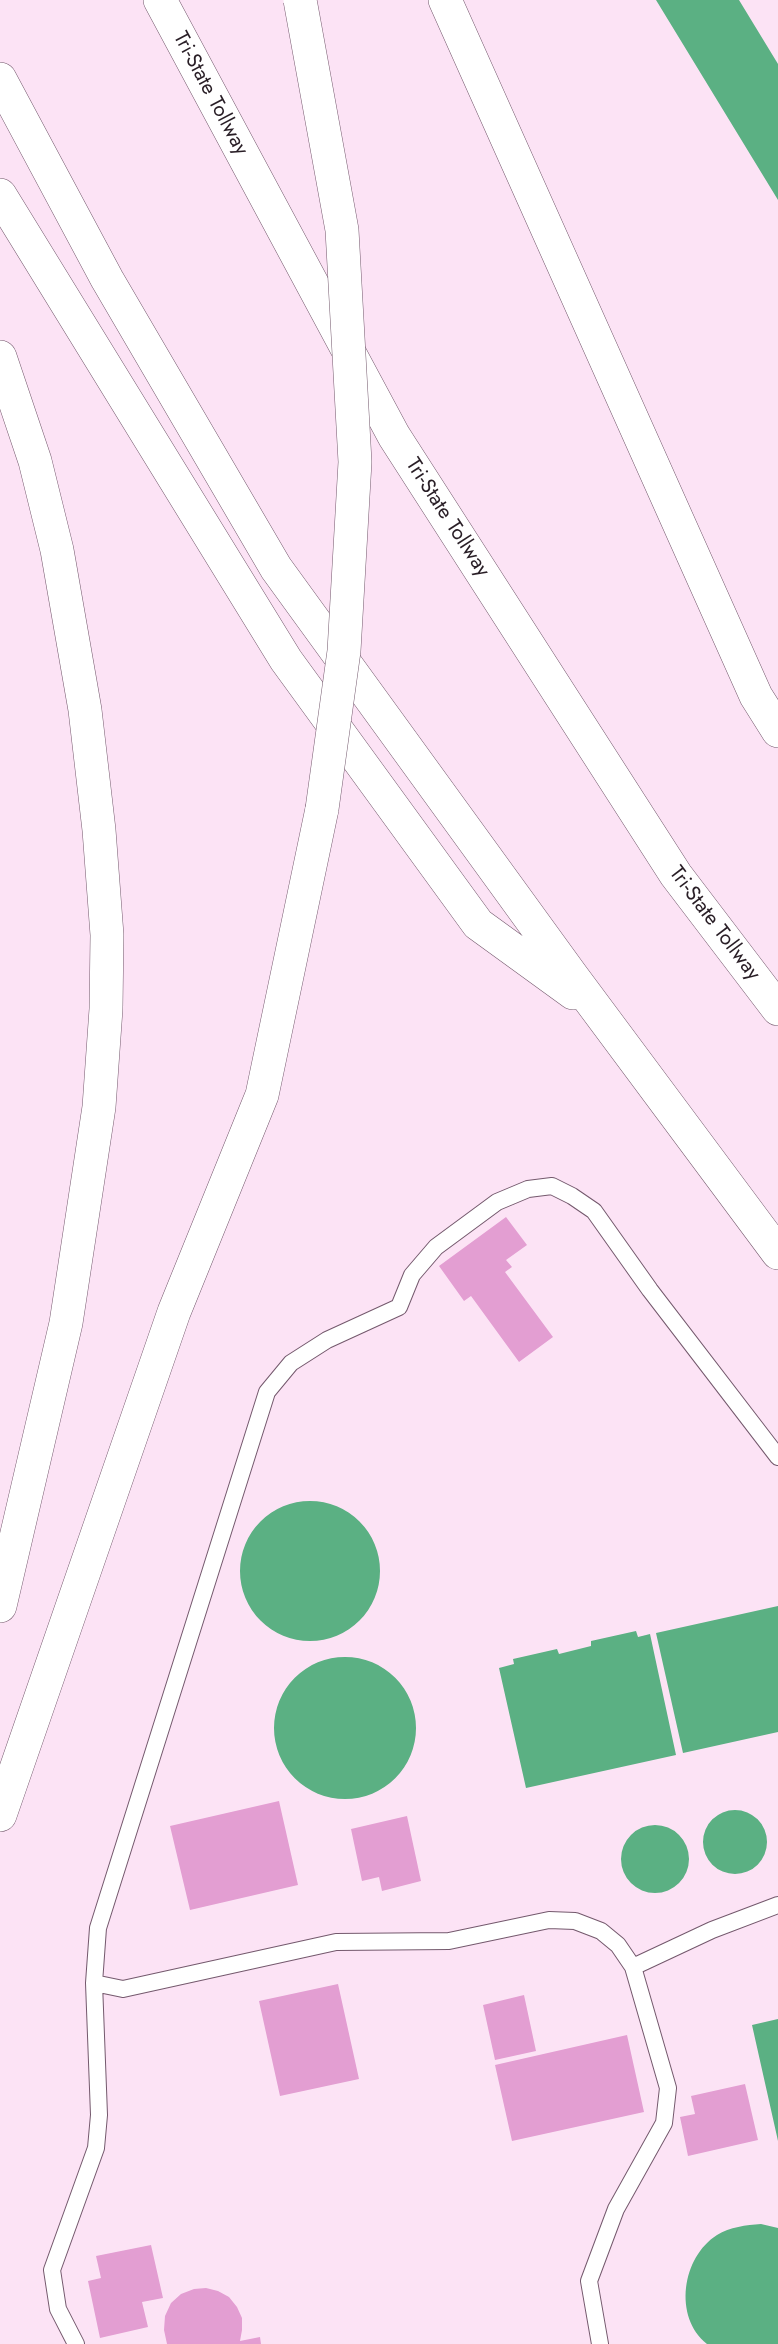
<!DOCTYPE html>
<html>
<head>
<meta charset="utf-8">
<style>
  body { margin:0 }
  canvas { display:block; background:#fce3f5 }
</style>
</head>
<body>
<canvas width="778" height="2344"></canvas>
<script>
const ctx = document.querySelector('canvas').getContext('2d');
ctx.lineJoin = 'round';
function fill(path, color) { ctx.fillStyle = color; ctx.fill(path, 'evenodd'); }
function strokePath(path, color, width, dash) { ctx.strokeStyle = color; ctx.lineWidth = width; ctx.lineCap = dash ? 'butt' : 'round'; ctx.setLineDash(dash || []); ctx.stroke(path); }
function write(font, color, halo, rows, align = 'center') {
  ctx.font = font + ' Jost,sans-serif'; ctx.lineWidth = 4.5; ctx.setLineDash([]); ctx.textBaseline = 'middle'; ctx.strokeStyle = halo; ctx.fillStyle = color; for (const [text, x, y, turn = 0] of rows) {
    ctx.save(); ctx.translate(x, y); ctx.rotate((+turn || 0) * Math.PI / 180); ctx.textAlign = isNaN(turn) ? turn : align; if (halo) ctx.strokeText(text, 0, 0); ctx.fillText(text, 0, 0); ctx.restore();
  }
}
fill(new Path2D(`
  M656 0H739L778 64V200Z
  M240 1571a70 70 0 1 1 140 0a70 70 0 1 1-140 0Z
  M778 1606V1732L683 1753 656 1633Z
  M636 1631 638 1637 650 1634 676 1755 526 1788 499 1668 514 1664 513 1659 557 1649 559 1654 591 1646V1641Z
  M274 1728a71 71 0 1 1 142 0a71 71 0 1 1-142 0Z
  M703 1842a32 32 0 1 1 64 0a32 32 0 1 1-64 0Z
  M621 1859a34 34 0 1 1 68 0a34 34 0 1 1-68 0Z
  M778 2019V2141L752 2025Z
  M761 2224 778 2228V2344H707C673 2317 682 2257 717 2235 730 2227 746 2225 761 2224Z`), '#5bb083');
fill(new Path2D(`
  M506 1217 527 1245 506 1260 512 1267 505 1272 553 1337 519 1362 471 1296 464 1301 439 1266Z
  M279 1801 298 1885 190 1910 170 1826Z
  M407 1816 421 1881 382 1891 379 1877 362 1881 351 1829Z
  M338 1984 359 2079 280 2096 259 2001Z
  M524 1995 536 2051 495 2060 483 2005Z
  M627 2035 644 2112 512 2141 495 2065Z
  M745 2084 758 2140 688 2156 680 2117 695 2114 691 2096Z
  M151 2245 163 2298 142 2302 148 2327 100 2338 88 2281 101 2278 96 2256Z
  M206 2288 218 2291 229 2297 237 2307 242 2318V2330L240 2341 260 2337 261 2344H167L164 2330 165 2316 171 2303 181 2294 194 2289Z`), '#e39ed2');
const service = new Path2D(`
  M633 1967 712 1930 778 1905
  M94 1983 123 1989 336 1942 449 1941 549 1920 575 1921 601 1931 618 1945 633 1967 668 2088 664 2123 616 2209 589 2281 600 2344
  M76 2344 58 2309 52 2270 96 2148 99 2115 94 1983 98 1928 267 1392 291 1363 327 1340 399 1307 412 1275 436 1247 497 1202 528 1189 552 1186 572 1196 594 1211 650 1290 778 1457`);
const motorway = new Path2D(`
  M160 0 394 436 676 875 778 1009
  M445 0 756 696 778 731
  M0 79 107 279 276 568 572 976 778 1253
  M0 195 286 660 478 924 573 993
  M0 357 35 461 57 550 85 710 99 830 107 935 106 1009 99 1107 66 1323 0 1606
  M0 1815 174 1312 262 1095 322 809`);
strokePath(service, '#74596d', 18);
strokePath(motorway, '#74596d', 34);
strokePath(service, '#fff', 16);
strokePath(motorway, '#fff', 33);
const motorwayBridge = new Path2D(`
  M300 0 342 230 355 462 344 651 322 809`);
strokePath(motorwayBridge, '#74596d', 34, []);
strokePath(motorwayBridge, '#fff', 33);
write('21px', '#291e26', '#fff', [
  ["Tri-State Tollway",210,94,62],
  ["Tri-State Tollway",447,518,57],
  ["Tri-State Tollway",714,924,53]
]);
</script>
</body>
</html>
